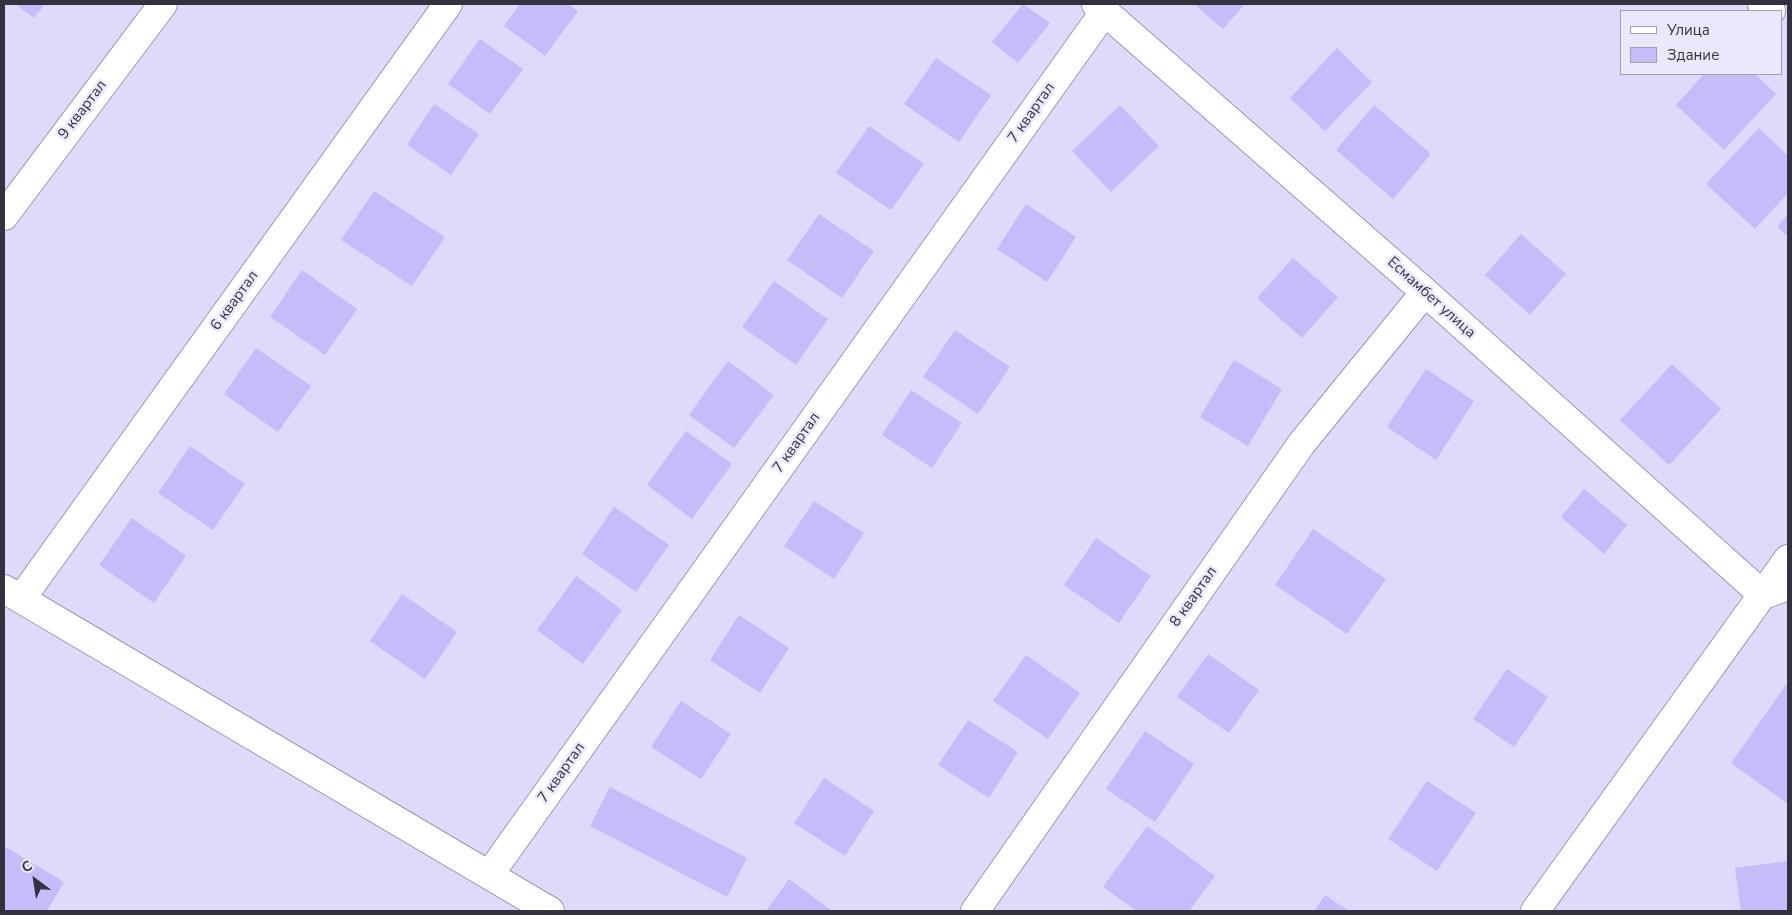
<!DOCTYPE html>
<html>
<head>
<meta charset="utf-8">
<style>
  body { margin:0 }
  #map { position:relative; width:1792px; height:915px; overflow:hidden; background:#e0d9fa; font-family:"Nunito Sans",sans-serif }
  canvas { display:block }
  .frame { position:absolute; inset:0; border:5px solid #34313e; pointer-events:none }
  .legend { position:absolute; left:1620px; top:10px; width:162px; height:65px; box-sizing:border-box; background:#ece8fc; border:1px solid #a29fb0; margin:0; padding:6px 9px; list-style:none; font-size:15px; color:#34313e }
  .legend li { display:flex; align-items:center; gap:10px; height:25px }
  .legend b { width:25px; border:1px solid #a29fb0 }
  .north { position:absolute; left:10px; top:855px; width:50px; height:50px; -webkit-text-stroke:4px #ece8fc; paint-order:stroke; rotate:329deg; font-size:14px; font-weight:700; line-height:20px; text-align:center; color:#34313e }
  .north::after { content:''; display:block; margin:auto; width:18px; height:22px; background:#34313e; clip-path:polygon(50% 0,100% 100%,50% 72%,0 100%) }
</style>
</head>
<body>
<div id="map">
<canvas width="1792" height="915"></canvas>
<div class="frame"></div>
<ul class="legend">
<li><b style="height:6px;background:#fff"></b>Улица</li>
<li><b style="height:14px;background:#c7bbfa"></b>Здание</li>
</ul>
<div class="north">С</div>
</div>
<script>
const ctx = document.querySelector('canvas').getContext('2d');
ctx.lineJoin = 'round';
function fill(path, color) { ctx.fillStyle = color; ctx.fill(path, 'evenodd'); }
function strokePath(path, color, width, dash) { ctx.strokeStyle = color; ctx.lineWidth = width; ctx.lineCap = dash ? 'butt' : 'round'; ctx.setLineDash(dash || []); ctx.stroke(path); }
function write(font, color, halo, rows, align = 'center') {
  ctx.font = font + ' "Nunito Sans",sans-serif'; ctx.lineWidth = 5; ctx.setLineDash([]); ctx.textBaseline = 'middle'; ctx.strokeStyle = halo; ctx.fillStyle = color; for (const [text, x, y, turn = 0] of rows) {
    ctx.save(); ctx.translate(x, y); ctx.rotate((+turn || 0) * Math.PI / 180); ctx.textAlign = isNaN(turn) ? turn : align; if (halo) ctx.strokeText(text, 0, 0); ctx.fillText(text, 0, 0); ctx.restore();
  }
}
fill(new Path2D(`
  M15 4H45L34 18Z
  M520 4H568L578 11 545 56 504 26Z
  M1023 4 1050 23 1018 63 992 42Z
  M1194 4H1245L1223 29Z
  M480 39 523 69 490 114 448 84Z
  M1337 48 1372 82 1325 131 1290 98Z
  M936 58 991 95 959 142 904 104Z
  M1704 74H1755L1776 94 1724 150 1676 105Z
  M434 104 479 134 451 175 407 145Z
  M1120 105 1159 146 1111 192 1072 151Z
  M1374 105 1431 154 1393 199 1336 150Z
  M869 126 924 164 891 210 836 173Z
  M1759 128 1788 156V193L1755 229 1706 184Z
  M374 191 445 237 412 286 341 240Z
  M1026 204 1076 237 1047 282 997 249Z
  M819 214 874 251 842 298 787 260Z
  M1788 214V237L1777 227Z
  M1521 234 1566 274 1530 315 1485 275Z
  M1293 258 1338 297 1302 338 1257 298Z
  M302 270 357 309 325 355 270 317Z
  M774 281 828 319 796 365 742 327Z
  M955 330 1010 367 978 414 923 377Z
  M256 348 311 386 278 432 224 394Z
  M1234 360 1282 389 1248 446 1200 417Z
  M728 361 774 395 734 448 689 415Z
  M1672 364 1721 409 1669 465 1620 420Z
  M1426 369 1474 401 1436 460 1387 427Z
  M911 390 962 423 932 468 882 435Z
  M686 431 732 464 692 519 647 485Z
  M190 446 245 484 213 530 158 493Z
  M1584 489 1627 525 1604 554 1561 517Z
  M814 501 864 533 834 579 784 546Z
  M614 507 669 545 636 592 582 554Z
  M132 518 186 556 154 603 99 565Z
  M1313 529 1386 579 1347 634 1275 585Z
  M1096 538 1151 576 1119 623 1064 585Z
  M576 576 622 610 583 664 537 630Z
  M402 594 457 632 425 679 370 641Z
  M739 615 789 648 760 693 710 660Z
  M1208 654 1259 690 1229 733 1177 697Z
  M1026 655 1080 693 1048 739 993 701Z
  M1507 669 1548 697 1514 747 1473 719Z
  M1788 682V804L1731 763Z
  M681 701 731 734 701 779 651 747Z
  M968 720 1018 752 989 798 938 765Z
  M1145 731 1194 764 1155 822 1106 789Z
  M824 778 874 811 845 856 794 823Z
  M1427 781 1476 813 1437 871 1388 839Z
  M610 787 747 858 727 897 590 826Z
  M1147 826 1215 876 1189 911H1137L1103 887Z
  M4 846 64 882 47 911H4Z
  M1788 861V911H1741L1735 868Z
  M789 879 832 911H766Z
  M1325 895 1349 911H1314Z`), '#c7bbfa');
const minor = new Path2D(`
  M1096 4 1425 292 1763 595 1788 586
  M1762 4 1771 11
  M4 216 163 4
  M4 589 550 911
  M21 599 448 4
  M489 875 1105 11
  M975 911 1302 443 1425 292`);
const major = new Path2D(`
  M1535 911 1788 559`);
strokePath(minor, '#9d96b5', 30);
strokePath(major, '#9d96b5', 30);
strokePath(minor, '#fff', 28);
strokePath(major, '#fff', 28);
write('15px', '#34313e', '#ece8fc', [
  ["9 квартал",83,110,-53],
  ["7 квартал",1032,113,-55],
  ["Есмамбет улица",1431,298,42],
  ["6 квартал",235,301,-54],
  ["7 квартал",797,443,-55],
  ["8 квартал",1194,597,-55],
  ["7 квартал",562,773,-55]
]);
</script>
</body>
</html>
